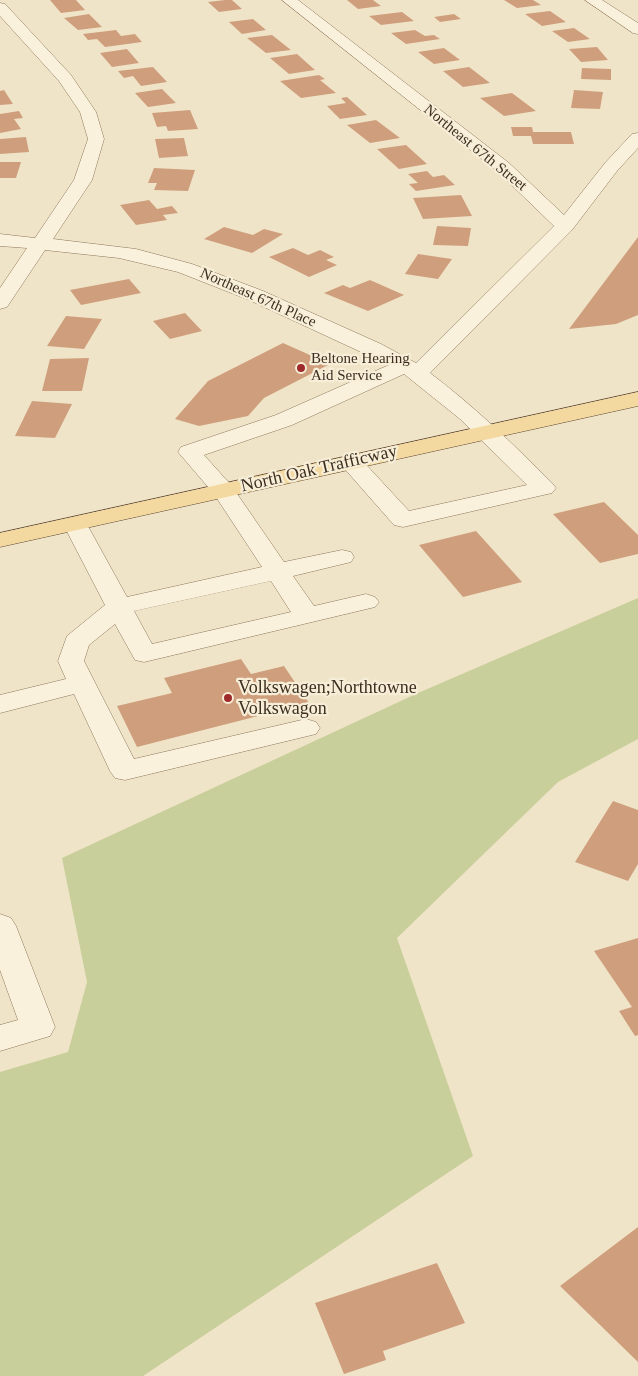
<!DOCTYPE html>
<html>
<head>
<meta charset="utf-8">
<style>
  body { margin:0 }
  canvas { display:block; background:#f0e4c8 }
</style>
</head>
<body>
<canvas width="638" height="1376"></canvas>
<script>
const ctx = document.querySelector('canvas').getContext('2d');
ctx.lineJoin = 'round';
function fill(path, color) { ctx.fillStyle = color; ctx.fill(path, 'evenodd'); }
function strokePath(path, color, width, dash) { ctx.strokeStyle = color; ctx.lineWidth = width; ctx.lineCap = dash ? 'butt' : 'round'; ctx.setLineDash(dash || []); ctx.stroke(path); }
function write(font, color, halo, rows, align = 'center') {
  ctx.font = font + ' Georgia,serif'; ctx.lineWidth = 4.5; ctx.setLineDash([]); ctx.textBaseline = 'middle'; ctx.strokeStyle = halo; ctx.fillStyle = color; for (const [text, x, y, turn = 0] of rows) {
    ctx.save(); ctx.translate(x, y); ctx.rotate((+turn || 0) * Math.PI / 180); ctx.textAlign = isNaN(turn) ? turn : align; if (halo) ctx.strokeText(text, 0, 0); ctx.fillText(text, 0, 0); ctx.restore();
  }
}
fill(new Path2D(`
  M638 598V739L558 782 397 938 473 1156 143 1376H0V1072L68 1052 87 982 62 858 418 693Z`), '#c9cf9b');
fill(new Path2D(`
  M50 0H76L85 10 61 13Z
  M225 0H232L242 9 219 12 208 2Z
  M347 0H373L381 6 358 9Z
  M504 0H533L541 5 517 8Z
  M550 11 566 22 542 26 525 14Z
  M402 12 414 21 381 25 369 16Z
  M89 14 102 27 78 30 64 18Z
  M454 14 461 19 440 22 434 17Z
  M253 19 266 30 242 34 229 22Z
  M574 28 590 39 568 42 552 31Z
  M116 30 121 36 135 34 142 42 105 47 97 39 88 40 83 34Z
  M415 30 425 36 434 35 440 39 406 44 391 33Z
  M272 35 291 50 266 53 247 38Z
  M597 47 608 60 581 62 569 49Z
  M444 48 460 60 434 64 418 52Z
  M127 49 139 63 112 67 100 53Z
  M297 54 315 70 289 74 270 58Z
  M153 67 167 82 141 86 133 76 124 78 118 71Z
  M469 67 490 83 463 87 443 71Z
  M582 68 611 69V80L581 79Z
  M319 75 325 79 320 80 336 93 301 98 280 81Z
  M162 89 176 103 148 107 135 93Z
  M4 90 13 104 0 105V91Z
  M574 90 603 92 600 109 571 108Z
  M512 93 536 111 504 116 480 98Z
  M347 97 367 115 340 119 327 106 346 103 341 98Z
  M190 110 198 129 168 131 166 126 157 127 152 113Z
  M19 111 23 118 14 119 21 129 0 133V114Z
  M376 120 400 138 370 143 347 125Z
  M511 127H532L533 132H571L574 144H533L531 136H513Z
  M26 137 29 152 0 154V139Z
  M184 138 188 156 159 158 155 139Z
  M406 145 427 164 399 169 377 149Z
  M0 162H21L16 178H0Z
  M154 168 195 170 188 191 154 190 157 183H148Z
  M427 171 433 177 444 175 455 185 416 191 409 184 418 183 408 174Z
  M461 195 472 216 423 219 413 198Z
  M149 200 157 209 172 206 178 213 163 215 167 220 136 225 120 205Z
  M437 226 471 228 468 246 433 245Z
  M224 227 253 235 264 229 283 234 252 253 204 239Z
  M638 237V315L616 324 569 329Z
  M293 248 308 255 320 250 334 257 326 260 337 265 309 277 269 257Z
  M418 254 452 259 438 279 405 274Z
  M129 279 141 293 81 305 70 290Z
  M370 280 404 295 368 311 324 293 343 285 350 288Z
  M185 313 202 331 170 339 153 321Z
  M66 316 102 319 84 349 47 346Z
  M283 343 330 364 264 398 248 416 199 426 175 419 208 381Z
  M89 358 82 391H42L50 359Z
  M32 401 72 404 55 438 15 436Z
  M604 502 638 535V554L600 563 553 514Z
  M476 531 522 582 463 597 419 545Z
  M241 659 251 674 284 666 309 703 137 747 117 706 172 693 164 678Z
  M613 801 638 810V864L628 881 575 862Z
  M638 938V1035L635 1036 619 1011 632 1007 594 951Z
  M638 1227V1362L560 1286Z
  M437 1263 465 1323 383 1351 386 1360 344 1374 315 1303Z`), '#cf9f7d');
const minor = new Path2D(`
  M282 0H298L509 163 564 215 605 163 632 134 638 133V148L617 171 572 230 430 373C474 406 513 444 552 483L556 488 552 493 403 527 394 525 343 467 339 462 343 457 351 455 359 457 409 511 527 485 460 419 404 374 292 425 204 455 231 485 284 562 342 550 351 552 354 557 351 562 293 576 314 606 366 594 375 597 379 602 375 607 144 662 135 660 115 624 89 645 84 661 134 759 306 719 316 722 320 728 316 734 125 780 115 778 110 771 74 694 0 713V695L66 679 58 661 67 636 105 605 63 524 66 519 75 517 84 519 127 597 262 567 214 494 178 452 181 447 276 415 389 365 249 300 178 272 119 258 45 250 7 307 0 309V288L27 248 0 246V234L35 238 74 180 88 139 80 112 59 81 0 16V3L5 4 71 75 96 112 104 139 92 180 53 239 136 249 192 264 263 291 381 344 416 363 554 226 497 171ZM271 581 291 612 152 644 134 611Z
  M585 0H602L638 23V34L633 33Z
  M0 914 11 918 16 926 55 1027 50 1036 0 1051V1025L18 1020 0 970Z`);
const major = new Path2D(`
  M638 392V406L0 547V533Z`);
strokePath(minor, '#8d765c', 1);
strokePath(major, '#5b4430', 1);
fill(minor, '#faf1dc');
fill(major, '#f3d9a0');
for (const [x, y, r, color] of [
  [301,368,5,"#9e2a2b"],
  [228,698,5,"#9e2a2b"]
]) { const dot = new Path2D(); dot.arc(x, y, r, 0, 2 * Math.PI); ctx.fillStyle = color; ctx.fill(dot); strokePath(dot, '#f7eed8', 2); }
write('15px', '#3d2e20', '#f7eed8', [
  ["Northeast 67th Street",475,148,39],
  ["Northeast 67th Place",258,298,24]
]);
write('15px', '#3d2e20', '#f7eed8', [
  ["Beltone Hearing",311,359],
  ["Aid Service",311,376]
], 'left');
write('18px', '#3d2e20', '#f7eed8', [
  ["North Oak Trafficway",319,469,-13]
]);
write('18px', '#3d2e20', '#f7eed8', [
  ["Volkswagen;Northtowne",238,688],
  ["Volkswagon",238,709]
], 'left');
</script>
</body>
</html>
